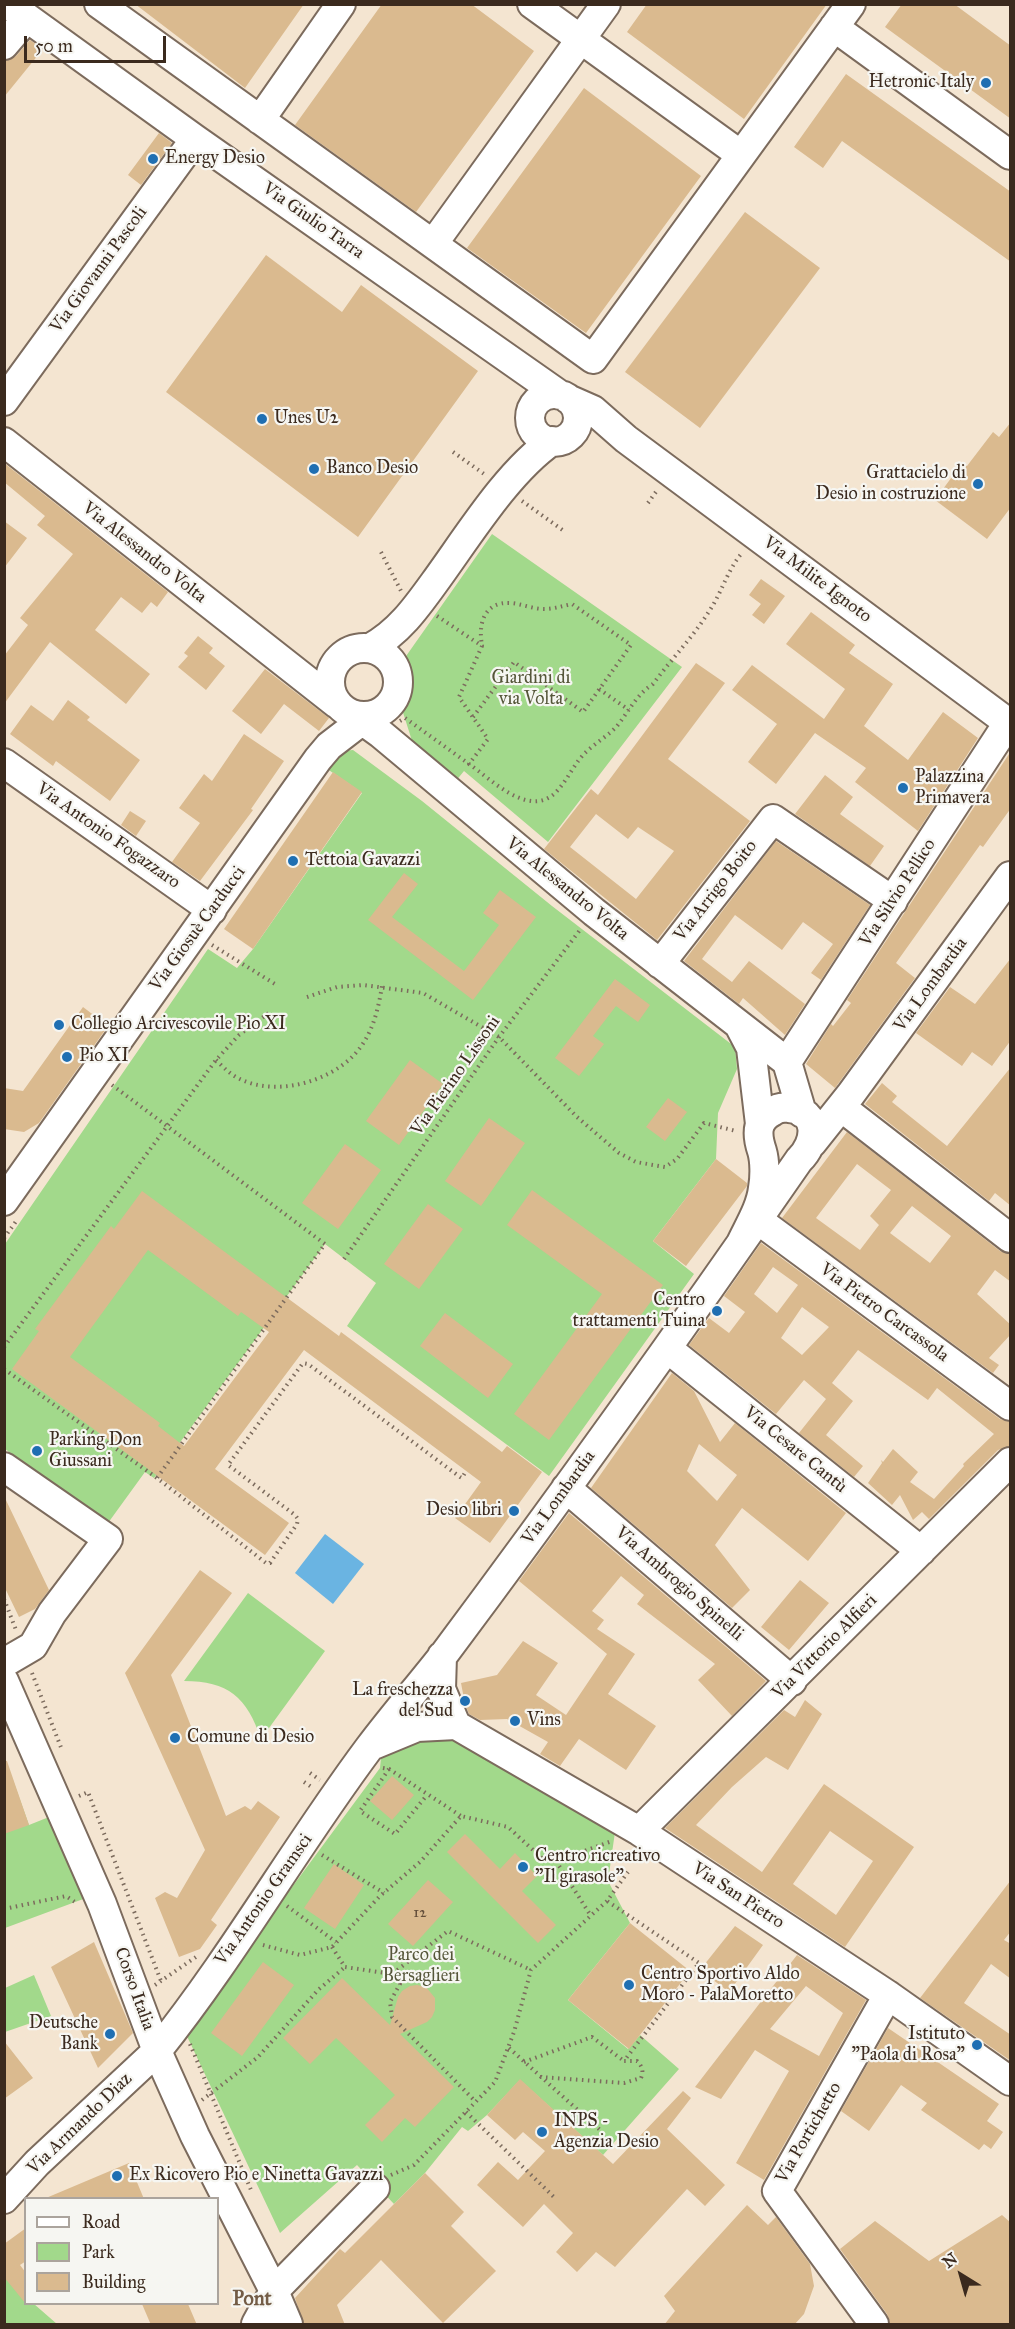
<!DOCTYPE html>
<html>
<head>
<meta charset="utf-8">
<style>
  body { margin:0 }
  #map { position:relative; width:1015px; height:2329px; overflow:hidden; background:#f4e5d1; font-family:"IM FELL Great Primer",serif }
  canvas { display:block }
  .frame { position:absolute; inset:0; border:6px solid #3b2a1e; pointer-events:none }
  .legend { position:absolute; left:24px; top:2197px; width:195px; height:108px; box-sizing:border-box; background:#f6f6f2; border:2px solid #aba49d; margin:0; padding:8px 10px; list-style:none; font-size:18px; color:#3b2a1e }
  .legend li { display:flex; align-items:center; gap:12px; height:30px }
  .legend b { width:30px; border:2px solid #aba49d }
  .north { position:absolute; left:931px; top:2245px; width:60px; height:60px; -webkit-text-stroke:4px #f6f6f2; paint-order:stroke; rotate:323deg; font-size:16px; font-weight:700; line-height:24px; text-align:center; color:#3b2a1e }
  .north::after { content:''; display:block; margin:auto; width:21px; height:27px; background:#3b2a1e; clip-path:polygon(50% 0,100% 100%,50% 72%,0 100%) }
  .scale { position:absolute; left:24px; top:36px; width:142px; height:27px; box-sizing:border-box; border:3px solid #3b2a1e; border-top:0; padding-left:8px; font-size:18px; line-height:21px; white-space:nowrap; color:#3b2a1e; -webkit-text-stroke:4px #f6f6f2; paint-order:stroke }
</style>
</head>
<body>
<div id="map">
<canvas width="1015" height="2329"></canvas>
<div class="frame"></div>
<ul class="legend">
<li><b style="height:8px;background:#fff"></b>Road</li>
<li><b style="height:16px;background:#a2d98b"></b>Park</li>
<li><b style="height:16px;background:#daba8f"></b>Building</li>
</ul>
<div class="north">N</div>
<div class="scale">50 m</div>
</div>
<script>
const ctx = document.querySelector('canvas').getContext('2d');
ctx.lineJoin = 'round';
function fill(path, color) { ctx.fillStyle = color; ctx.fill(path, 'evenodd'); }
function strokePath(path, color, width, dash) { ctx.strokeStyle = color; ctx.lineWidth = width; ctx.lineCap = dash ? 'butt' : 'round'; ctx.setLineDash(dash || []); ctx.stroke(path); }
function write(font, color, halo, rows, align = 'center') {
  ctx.font = font + ' "IM FELL Great Primer",serif'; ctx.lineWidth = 4.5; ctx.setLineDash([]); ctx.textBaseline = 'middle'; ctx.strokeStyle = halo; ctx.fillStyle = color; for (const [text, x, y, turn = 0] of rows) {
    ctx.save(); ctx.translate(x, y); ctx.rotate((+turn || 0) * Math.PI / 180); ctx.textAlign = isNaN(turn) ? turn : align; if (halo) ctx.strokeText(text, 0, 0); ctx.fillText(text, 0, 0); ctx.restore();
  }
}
fill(new Path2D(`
  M492 534 682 667 548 842 464 771 455 782 413 744 400 703 407 682 404 659Z
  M353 750 422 801 552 906 735 1047 737 1069 718 1113 716 1159 653 1241 694 1274 549 1476 347 1326 376 1283 325 1244 154 1478 145 1472 108 1523 5 1449V1244L208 949 237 968 253 949 362 793 323 766 343 751Z
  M248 1593 325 1651 261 1739C247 1697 228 1681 184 1681Z
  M424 1737 462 1740 615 1832 608 1881 630 1923 568 2000 628 2049 640 2035 679 2069 603 2155 520 2080 487 2115 468 2131 462 2127 425 2173 394 2204 357 2165 280 2233 185 2032 380 1768 381 1758 402 1744Z
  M4 1755 29 1825 49 1817 86 1898 5 1928Z
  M34 1975 51 2016 5 2032V1988Z
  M4 2276 25 2296 26 2304H34L57 2324H5Z`), '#a2d98b');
fill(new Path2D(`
  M325 1534 364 1564 333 1604 295 1573Z`), '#6ab4e2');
fill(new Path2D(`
  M135 4H304L245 88Z
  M382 4H471L534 51 416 212 295 125Z
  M647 4H827L744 119 627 32Z
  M902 4H954L1011 46V119L885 27Z
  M30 40 43 49 4 97V61L16 56Z
  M846 74 1011 192V262L842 141 823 168 794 147Z
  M584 88 701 176 586 333 467 248Z
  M159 133 172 143 141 185 128 175Z
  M745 212 820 268 700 428 625 372Z
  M266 255 342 312 361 285 478 371 358 537 166 392Z
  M1011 422V507L987 539 935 500 962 463 967 466 993 432 999 437Z
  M4 463 168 592 157 607 151 602 142 613 121 597 95 630 150 674 126 704 50 642 4 704V656L28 625 20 618 73 554 37 525 45 516 4 482Z
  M4 521 27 538 4 568Z
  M761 579 785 596 764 624 752 615 761 604 749 595Z
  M811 612 855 645 849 653 893 684 864 726 908 760 943 712 978 738 918 831 855 782 866 768 815 733 776 784 748 762 777 724 732 690 752 665 824 719 845 689 786 644Z
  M198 636 213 648 209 653 225 666 206 690 178 667 188 656 184 653Z
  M696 663 725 683 668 759 750 821 657 940 544 849 591 789 598 795ZM596 814 628 839 638 827 674 851 636 899 570 847Z
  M265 669 329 718 319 731 284 704 261 734 232 711Z
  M68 700 90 717 87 720 140 760 110 801 56 761 53 766 10 734 31 705 53 721Z
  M244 734 284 761 251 809 253 810 200 881 172 862 200 823 179 808 204 774 212 781Z
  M1011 751V808L983 847 980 845 896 963 915 978 835 1088 806 1064 831 1024 833 1026 851 1003 847 1000Z
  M333 772 362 792 253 949 224 929Z
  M825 775 853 797 840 814 884 846 870 866 795 814Z
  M130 811 146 821 136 836 121 825Z
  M776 841 870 905 821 980 811 973 833 944 803 922 782 950 735 915 702 959 732 982 749 961 805 1004 785 1035 743 998 739 1004 684 961Z
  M404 873 418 884 392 917 464 971 499 925 483 913 500 890 536 917 473 1000 368 920Z
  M1011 958V1040L992 1066 972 1052 962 1066 916 1033 950 987 975 1004Z
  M615 979 650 1005 638 1022 616 1006 593 1036 604 1044 579 1076 555 1058Z
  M83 1007 108 1026 39 1123 24 1132 4 1129V1088L23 1091Z
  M410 1060 443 1084 399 1145 366 1121Z
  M1011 1067V1206L995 1193 989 1201 865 1104 882 1083 897 1096 892 1102 947 1146Z
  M668 1098 687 1112 665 1141 646 1127Z
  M489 1118 525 1143 481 1206 445 1181Z
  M847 1132 1000 1251 1011 1254V1282L995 1270 977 1294 1011 1325V1334L989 1358 999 1365 993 1373 782 1218ZM857 1164 891 1190 870 1216 879 1225 860 1250 816 1218ZM912 1206 951 1236 930 1263 890 1233Z
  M345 1144 381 1170 338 1229 302 1203Z
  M716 1159 747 1183V1186L686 1266 653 1241Z
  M532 1190 663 1285 549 1440 514 1414 602 1294 507 1225Z
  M142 1191 339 1336 341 1332 502 1452 507 1446 542 1472 490 1543 455 1518 481 1482 304 1350 215 1469 289 1523 265 1555 12 1369 39 1331 35 1329 111 1226 114 1229ZM148 1250 238 1316 241 1312 269 1332 184 1446 158 1426 160 1423 70 1357Z
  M428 1204 463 1229 419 1289 384 1264Z
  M761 1243 1000 1419 1011 1422V1446L998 1450 929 1519 922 1512 913 1520 900 1495 892 1505 868 1483 882 1463 881 1460 883 1462 893 1449 918 1472 910 1482 934 1499 964 1466 963 1464 994 1434 937 1388 928 1400 858 1350 832 1383 853 1401 826 1435 863 1466 854 1477 799 1433 826 1399 804 1380 776 1414 689 1345 709 1318 729 1333 745 1312 724 1296ZM773 1267 798 1285 777 1313 754 1294ZM802 1307 829 1327 802 1355 781 1338Z
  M445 1313 513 1364 488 1398 420 1346Z
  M672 1373 694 1391 720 1442 735 1423 846 1513 808 1561 742 1508 715 1545 750 1590 732 1608 591 1488ZM699 1444 737 1475 717 1501 687 1471Z
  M4 1496 49 1590 35 1609 19 1617 4 1586Z
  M569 1513 766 1681 732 1716 698 1680 715 1664 637 1604 644 1595 621 1576 592 1611 604 1620 597 1629 635 1654 608 1694 656 1726 626 1770 579 1739 560 1766 540 1754 548 1742 507 1719 480 1720 469 1714 465 1704 461 1683 497 1675 523 1641 558 1663 536 1695 566 1715 607 1654 519 1581Z
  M200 1570 232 1593 171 1675 226 1816 245 1806 251 1810 258 1801 280 1817 211 1920 217 1925 200 1949 179 1957 155 1898 165 1892 177 1898 205 1850 125 1673Z
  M800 1580 829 1603 789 1650 761 1627Z
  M805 1700 822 1714 788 1770 766 1757 732 1787 696 1825 762 1872 824 1784 914 1847 845 1947 665 1828 784 1710 795 1717ZM830 1831 873 1861 836 1915 793 1884Z
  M4 1761H7L29 1825 4 1834Z
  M392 1776 414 1795 392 1820 370 1801Z
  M465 1834 500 1869 515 1853 537 1876 522 1891 556 1925 538 1943 447 1852Z
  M334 1864 364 1885 335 1929 304 1908Z
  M428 1880 453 1902 413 1946 388 1924Z
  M1011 1880V1931L1004 1940 1011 1944V1979L991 1964 964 2003 1011 2035V2061L920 1998Z
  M630 1923 690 1971 629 2049 568 2000Z
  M735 1926 763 1945 729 1992 700 1970Z
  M94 1942 133 2033 98 2068 51 1967Z
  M797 1955 866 2000 764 2180 736 2163 789 2071 755 2050 721 2099 695 2087ZM806 1986 843 2013 819 2056 770 2029Z
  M263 1962 294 1985 242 2056 211 2033Z
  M342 1978 390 2025 398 1997 402 1991 410 1986 417 1985 426 1987 435 1998V2010L432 2017 427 2022 400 2034 454 2087 415 2127 405 2118 382 2142 365 2125 395 2095 336 2038 310 2064 283 2038Z
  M888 2028 999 2104 987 2121 1003 2132 991 2149 984 2144 979 2150 921 2110 927 2103 901 2085 869 2131 841 2111Z
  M4 2041 33 2078 4 2099Z
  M520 2079 613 2164 683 2091 691 2098 667 2129 725 2185 705 2206 687 2189 615 2267 596 2252 577 2272 556 2252 573 2233 544 2204 523 2227 477 2185 498 2162 518 2180 545 2151 523 2132 515 2140 487 2115Z
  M129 2163 144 2199H46V2198Z
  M425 2173 464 2212 451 2226 496 2271 443 2323 381 2260 337 2305 345 2325H304L295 2298 340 2249 345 2253Z
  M747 2205 768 2225 776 2217 810 2264 814 2286 804 2314 794 2325H664L675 2311 664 2296Z
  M1002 2215 1011 2223V2325H890L887 2314 840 2249 875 2221 929 2261Z
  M26 2228V2261L20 2265 26 2273V2304L4 2277V2244Z
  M142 2304H188L197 2325H151Z`), '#daba8f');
const minor = new Path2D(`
  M8 4 195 139 560 395
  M99 4 593 359 851 4
  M532 4 741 155
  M834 27 1010 155
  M4 45 27 18
  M260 120 341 4
  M433 244 606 4
  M530 418a24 24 0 1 1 48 0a24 24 0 1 1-48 0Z
  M568 399 593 410 626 439 1010 724
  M4 401 195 139
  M4 442 337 704
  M330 682a34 34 0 1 1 68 0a34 34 0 1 1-68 0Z
  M370 648C398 633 416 608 434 583 467 538 507 472 552 441
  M356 716 381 734 594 912 787 1062 802 1113
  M4 763 212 910
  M660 964 773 819 893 901
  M739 1025 751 1048 760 1124
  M787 1062 1008 723
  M841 1107 1010 1238
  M812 1143 851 1094 1010 876
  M4 1201 318 759 329 746 368 716
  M758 1220 1010 1406
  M668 1349 921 1551
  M4 1467 108 1539 52 1613 33 1646 4 1663
  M566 1488 792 1681
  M442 1656 441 1689 456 1725
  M4 1681 102 1904 157 2051 195 2136 274 2291 288 2324
  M371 1746 417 1727 456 1725 639 1831 888 1995 1010 2081
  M639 1831 1010 1462
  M4 2199 37 2163 157 2051C234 1955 295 1847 369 1748 393 1716 420 1685 445 1653 566 1491 684 1326 799 1160 817 1143 820 1111 789 1108 783 1107 777 1108 772 1112 755 1121 757 1136 762 1151 765 1161 765 1177 763 1188 761 1207 749 1226 741 1243
  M256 2324 274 2291 375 2188
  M874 2324 777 2191 888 1995`);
strokePath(minor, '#7c6b5d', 32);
strokePath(new Path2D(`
  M453 452 487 476
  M522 501 564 531
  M648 503 658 489
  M381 552 401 591
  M437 616 482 646 459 697 488 739 469 764C491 779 527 817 554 794 567 782 573 765 585 753 595 743 608 736 617 726 629 711 637 694 653 684 673 657 696 634 713 605 723 588 729 568 742 553
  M599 689 629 710
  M473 717 514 662 583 712 631 645 572 604C562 606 554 609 544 609 533 609 522 604 511 603 484 601 478 624 482 645
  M400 721 405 718 469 764
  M212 945 275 984
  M307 997 337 987 363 985 423 993 499 1037 577 1117 619 1153 636 1162 665 1167 677 1159 704 1123 736 1131
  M216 1060C224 1068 232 1076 242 1080 278 1096 328 1082 354 1055 372 1036 378 1011 382 986
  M112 1085 325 1244 157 1478
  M4 1238 17 1220
  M344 1259 499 1037 580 930
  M4 1347 216 1060 239 1035 270 1012
  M4 1369 157 1478 266 1563H270L297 1524 298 1519 295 1515 228 1465 303 1363 308 1364 460 1477 462 1478 466 1471
  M4 1599 16 1630
  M32 1673 62 1750
  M383 1768 389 1769 461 1816
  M389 1769 360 1811 395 1834 427 1795
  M310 1773 320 1780
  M304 1782 313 1788
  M79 1796 88 1792 161 1981
  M322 1855 384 1893
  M556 1861 591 1916
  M287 1906 336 1942
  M4 1909 66 1896 75 1902
  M263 1945 300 1955 332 1947 380 1896 420 1862 461 1816 508 1827 545 1861H556L612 1841
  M332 1947 345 1967 392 1974 448 1931 531 1970
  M392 1974 400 1984 390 2002 392 2017 475 2101
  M155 1985 196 1957
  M190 2044 251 2190
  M509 2048 600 2130
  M524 2062 592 2037 624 2061
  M540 2077 624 2083 641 2078C644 2071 642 2066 637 2061H624L699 1963 607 1901
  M202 2100 258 2057 318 1990 345 1967
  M466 2112 556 2199
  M391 2175 414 2165 495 2082 514 2032 531 1970 607 1901 628 1872`), '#7c6b5d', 4, [1.5, 4.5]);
strokePath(minor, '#fff', 28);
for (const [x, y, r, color] of [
  [986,83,6,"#1f6fb2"],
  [153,159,6,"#1f6fb2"],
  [262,419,6,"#1f6fb2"],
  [314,469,6,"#1f6fb2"],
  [978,484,6,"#1f6fb2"],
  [903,788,6,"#1f6fb2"],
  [293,861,6,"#1f6fb2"],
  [59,1025,6,"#1f6fb2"],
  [67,1057,6,"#1f6fb2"],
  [717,1311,6,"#1f6fb2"],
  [37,1451,6,"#1f6fb2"],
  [514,1511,6,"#1f6fb2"],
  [465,1701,6,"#1f6fb2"],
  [515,1721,6,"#1f6fb2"],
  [175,1738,6,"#1f6fb2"],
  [523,1867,6,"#1f6fb2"],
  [629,1985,6,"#1f6fb2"],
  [110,2034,6,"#1f6fb2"],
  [977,2045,6,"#1f6fb2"],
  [542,2132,6,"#1f6fb2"],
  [117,2176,6,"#1f6fb2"]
]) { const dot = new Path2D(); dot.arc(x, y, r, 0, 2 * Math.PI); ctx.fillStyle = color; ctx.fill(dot); strokePath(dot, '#f6f6f2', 2); }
write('15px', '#634e3a', null, [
  ["12",420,1913]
]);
write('18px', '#3b2a1e', '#f6f6f2', [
  ["Hetronic Italy",974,83,"right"],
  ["Energy Desio",165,159],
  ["Unes U2",274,419],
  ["Banco Desio",326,469],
  ["Grattacielo di",966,474,"right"],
  ["Desio in costruzione",966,495,"right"],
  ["Palazzina",915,778],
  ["Primavera",915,799],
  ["Tettoia Gavazzi",305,861],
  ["Collegio Arcivescovile Pio XI",71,1025],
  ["Pio XI",79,1057],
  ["Centro",705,1301,"right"],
  ["trattamenti Tuina",705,1322,"right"],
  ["Parking Don",49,1441],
  ["Giussani",49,1462],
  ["Desio libri",502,1511,"right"],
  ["La freschezza",453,1691,"right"],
  ["del Sud",453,1712,"right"],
  ["Vins",527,1721],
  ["Comune di Desio",187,1738],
  ["Centro ricreativo",535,1857],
  ["\"Il girasole\"",535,1878],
  ["Centro Sportivo Aldo",641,1975],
  ["Moro - PalaMoretto",641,1996],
  ["Deutsche",98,2024,"right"],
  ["Bank",98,2045,"right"],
  ["Istituto",965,2035,"right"],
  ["\"Paola di Rosa\"",965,2056,"right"],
  ["INPS -",554,2122],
  ["Agenzia Desio",554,2143],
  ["Ex Ricovero Pio e Ninetta Gavazzi",129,2176]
], 'left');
write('18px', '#3b2a1e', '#f6f6f2', [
  ["Via Giulio Tarra",313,221,35],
  ["Via Giovanni Pascoli",99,270,-54],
  ["Via Alessandro Volta",144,553,38],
  ["Via Milite Ignoto",817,580,37],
  ["Via Antonio Fogazzaro",108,836,35],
  ["Via Alessandro Volta",567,889,39],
  ["Via Arrigo Boito",716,891,-52],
  ["Via Silvio Pellico",898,893,-57],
  ["Via Giosuè Carducci",198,929,-54],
  ["Via Lombardia",931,985,-54],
  ["Via Pierino Lissoni",456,1076,-55],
  ["Via Pietro Carcassola",884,1313,36],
  ["Via Cesare Cantù",795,1450,39],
  ["Via Lombardia",559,1498,-54],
  ["Via Ambrogio Spinelli",679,1584,41],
  ["Via Vittorio Alfieri",825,1647,-45],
  ["Via San Pietro",738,1896,33],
  ["Via Antonio Gramsci",264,1900,-55],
  ["Corso Italia",134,1989,70],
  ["Via Armando Diaz",80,2124,-44],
  ["Via Portichetto",809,2133,-60]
]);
write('18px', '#555639', '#f6f6f2', [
  ["Giardini di",531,679],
  ["via Volta",531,700],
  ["Parco dei",421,1956],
  ["Bersaglieri",421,1977]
]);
write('bold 20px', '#735c46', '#f6f6f2', [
  ["Pont",252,2300]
]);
</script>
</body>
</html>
